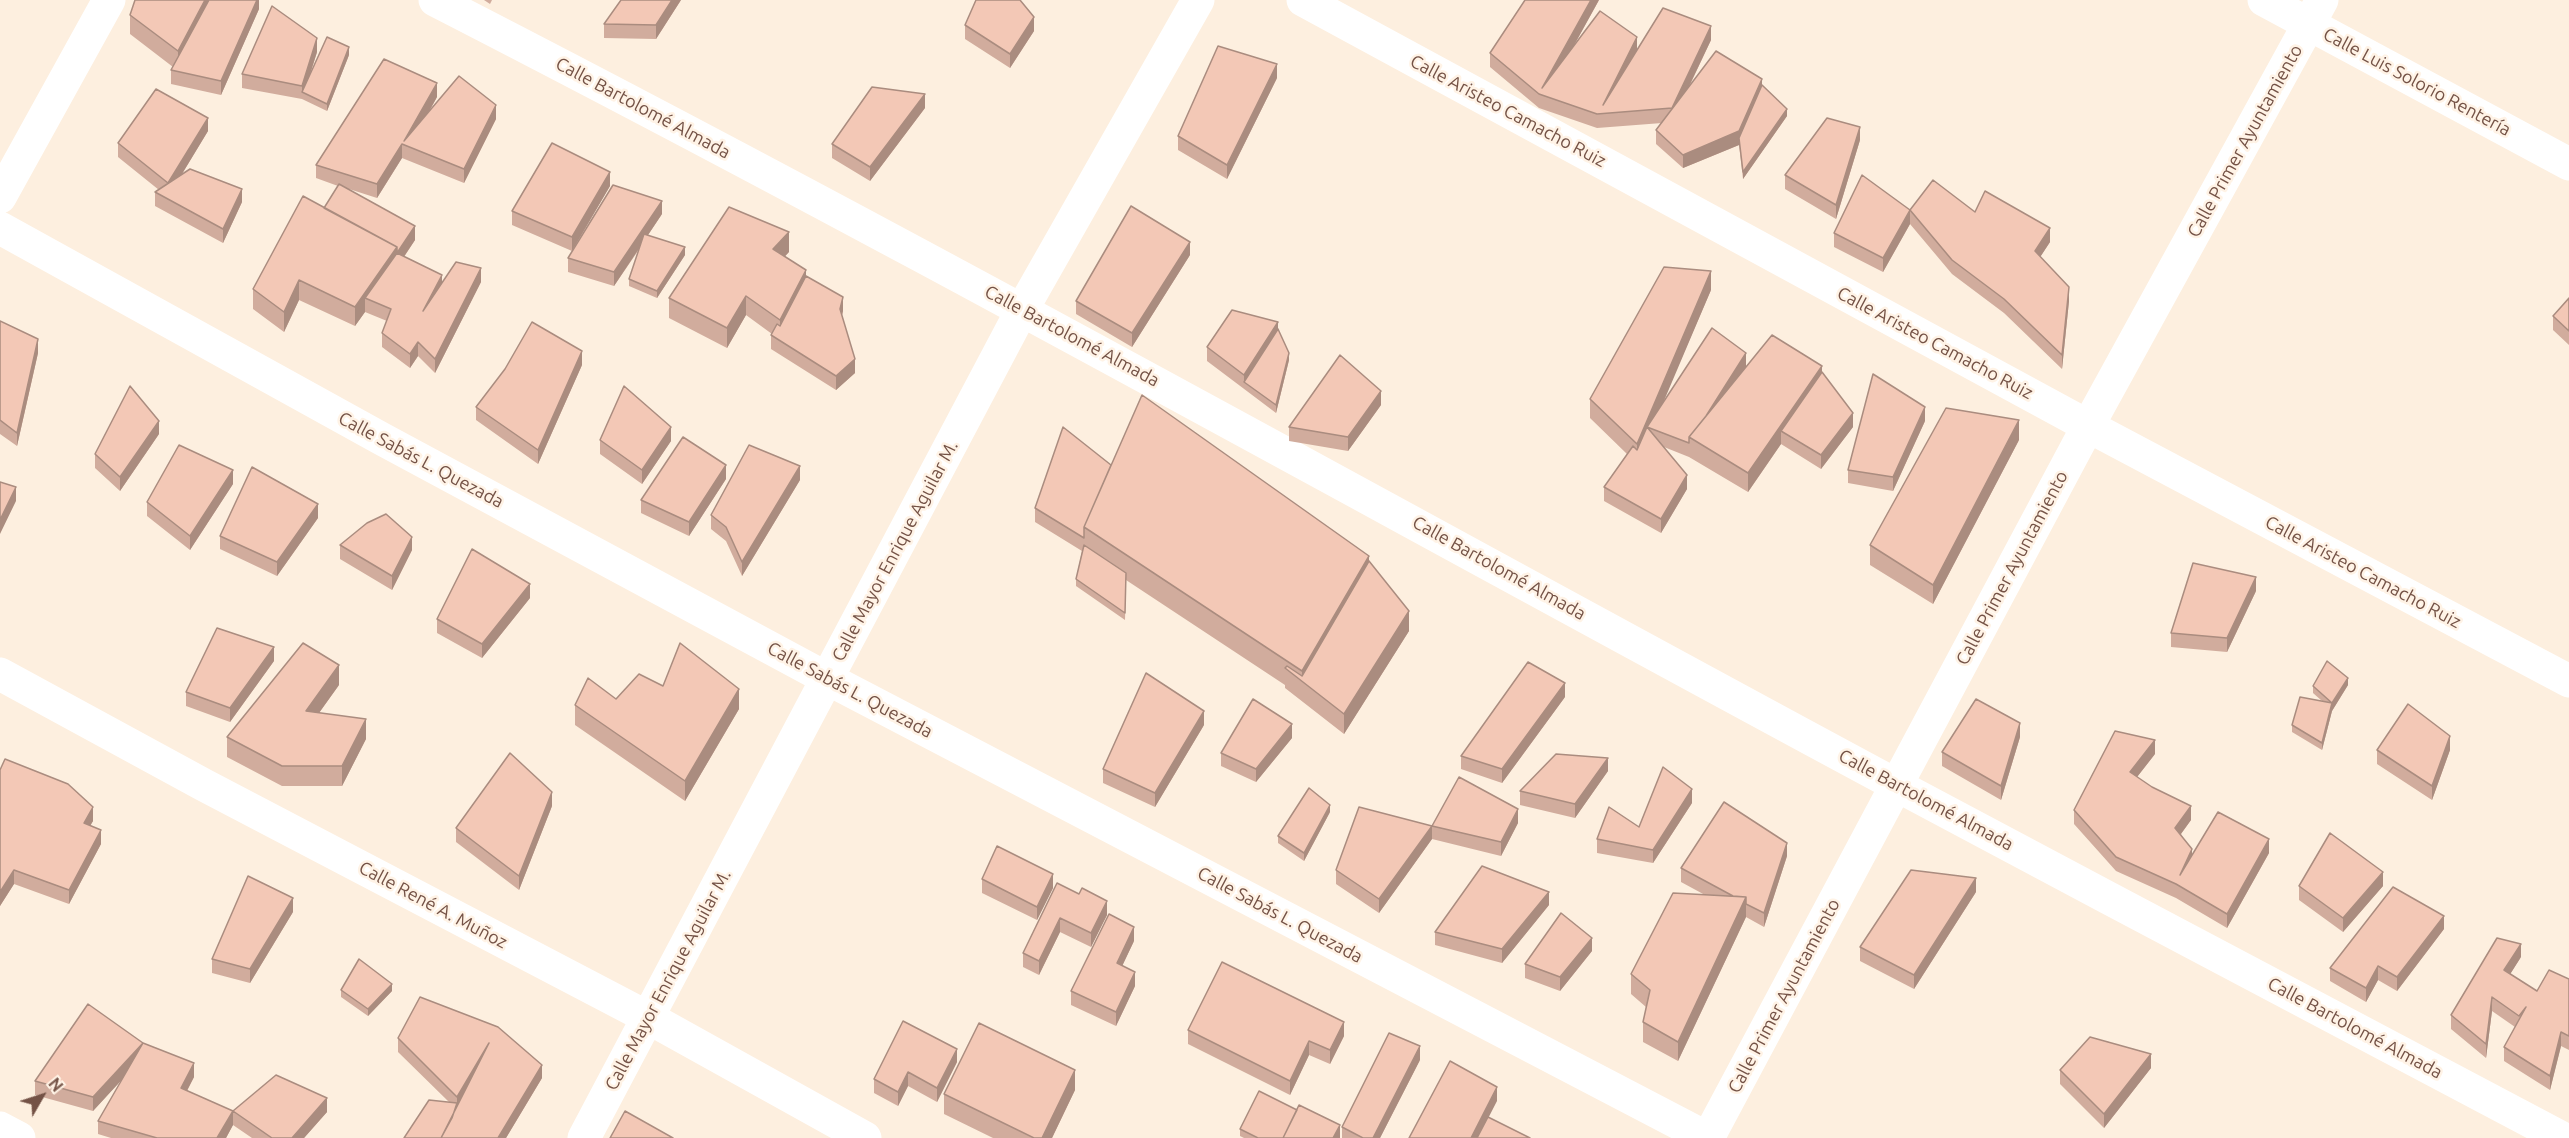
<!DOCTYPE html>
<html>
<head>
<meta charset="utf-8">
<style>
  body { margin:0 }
  #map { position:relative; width:2569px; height:1138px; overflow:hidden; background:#fdefdf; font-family:Ubuntu,sans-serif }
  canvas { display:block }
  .north { position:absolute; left:12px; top:1066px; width:60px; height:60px; -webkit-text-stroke:4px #fff3e6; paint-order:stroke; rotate:51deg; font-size:16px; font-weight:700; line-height:24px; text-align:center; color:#745246 }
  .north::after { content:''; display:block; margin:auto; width:21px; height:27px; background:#745246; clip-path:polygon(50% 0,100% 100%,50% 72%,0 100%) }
</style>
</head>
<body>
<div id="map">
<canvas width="2569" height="1138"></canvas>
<div class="north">N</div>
</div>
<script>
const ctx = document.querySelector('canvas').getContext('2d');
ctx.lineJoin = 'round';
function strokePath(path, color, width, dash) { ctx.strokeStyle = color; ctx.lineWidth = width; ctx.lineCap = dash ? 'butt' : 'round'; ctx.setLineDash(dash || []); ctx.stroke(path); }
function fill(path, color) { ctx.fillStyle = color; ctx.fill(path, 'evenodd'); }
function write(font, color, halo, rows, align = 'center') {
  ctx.font = font + ' Ubuntu,sans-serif'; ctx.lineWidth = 5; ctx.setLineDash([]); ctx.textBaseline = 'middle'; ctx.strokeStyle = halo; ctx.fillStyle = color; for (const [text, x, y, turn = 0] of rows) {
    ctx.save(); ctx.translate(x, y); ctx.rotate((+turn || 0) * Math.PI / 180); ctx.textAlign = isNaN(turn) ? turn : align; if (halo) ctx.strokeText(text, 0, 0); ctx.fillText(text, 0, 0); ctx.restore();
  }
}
strokePath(new Path2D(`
  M435 0C928 253 1410 524 1898 786 2119 904 2341 1021 2562 1138
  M1303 0 2088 426 2569 681
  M2264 0 2569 164
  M0 197 109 0
  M0 228 382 439 828 679 1707 1138
  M0 674 204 785 649 1018 865 1138
  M0 1128 19 1138
  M584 1138 1023 308 1198 0
  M1708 1138 2088 426 2322 0`), '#fff', 33);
fill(new Path2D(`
  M259 0V9L221 95 171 84V70L173 67 130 34V15Z
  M484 0H492L490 4Z
  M681 0 656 39 604 38V24Z
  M1599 0 1572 49 1637 51 1711 40 1689 87 1762 85 1787 116 1743 179 1739 145 1683 168 1656 144V130L1662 123 1597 128 1539 108 1490 67V53Z
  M965 25 1034 31 1010 68 965 39Z
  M317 52 310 75 349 55 327 111 302 99 242 88V74Z
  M1277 78 1227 179 1178 150V136Z
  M437 97 429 112 496 119 464 183 402 158 377 198 349 189 415 240 404 257 442 283 481 282 435 373 418 356 410 368 382 347V333L387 321 365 312 355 326 299 300 284 332 253 309V289L324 208 338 186 316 178V165Z
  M925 108 870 181 832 158V144Z
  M208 131 182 174 242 202 223 243 155 206V192L159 190 118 157V143Z
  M1860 140 1836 219 1785 189V175Z
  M610 186 572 251 512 225V211Z
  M1910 210 1975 212 2050 242 2040 257 2069 301 2062 369 2004 313 1952 274 1910 224Z
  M662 214 648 235 685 255 657 298 629 286V279L640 248 614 286 568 272V258Z
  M1910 224 1883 272 1834 247V233Z
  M789 252 785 256 843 311 842 316 855 373 836 390 771 349V335L772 334 746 315 727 348 669 318V298Z
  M1190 255 1132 347 1076 314V301Z
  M1711 290 1663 401 1746 367 1822 372 1853 427 1821 469 1781 444 1748 492 1689 457 1664 447 1687 489 1661 533 1604 501V487L1627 454 1590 418V399Z
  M2569 298V345L2553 330V316Z
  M0 321 38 353 17 446 0 434Z
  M1278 329 1289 360 1276 413 1207 361V347Z
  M582 365 538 464 476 420V407Z
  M1381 405 1348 451 1289 441V427Z
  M1925 421 1893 491 1848 483V470Z
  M159 434 120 491 95 468V454Z
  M600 440 671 441 642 484 600 454Z
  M2019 440 1933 604 1870 565V545Z
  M1111 465 1369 561 1409 631 1344 734 1285 688V685L1126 580 1125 620 1076 586V579L1082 551 1035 522V508Z
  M726 479 689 536 641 513V500Z
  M800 480 742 576 726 541 711 529V515Z
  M233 484 190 550 147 516V502Z
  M318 518 277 576 220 549V536Z
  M340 545 412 550 392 590 340 559Z
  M2256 591 2227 652 2171 647V633Z
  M530 598 482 658 437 633V619Z
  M274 661 230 722 186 706V692Z
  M339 685 319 713 366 739 342 786H282L227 757V737Z
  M2348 685 2332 711 2322 750 2292 732V725L2322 701 2313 693V686Z
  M663 686 739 709 685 801 575 725V705L616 699Z
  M1565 697 1502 783 1461 769V756Z
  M1204 725 1155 807 1103 783V769Z
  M2020 737 2001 800 1942 766V752Z
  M1292 738 1256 782 1221 766V753Z
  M2377 750H2450L2432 800 2377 764Z
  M2155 754 2137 777 2191 820 2181 834 2192 855 2269 853 2227 928 2176 898 2116 871 2074 824V810Z
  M0 770 93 821 90 825 101 844 69 904 14 884 0 906Z
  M1608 771 1575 818 1520 805V791Z
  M1692 803 1653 863 1597 853V839L1639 827Z
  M552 806 519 890 456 842V828Z
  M1330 812 1304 861 1278 843V836Z
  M1518 823 1501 856 1432 839 1379 913 1336 884V870L1432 826Z
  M1787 856 1764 927 1746 917 1678 1061 1643 1042V1022L1646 1007 1631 994V974L1705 895 1681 882V868Z
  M982 879 1053 888 1037 920 982 893Z
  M1057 883 1107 915 1091 947 1060 932 1039 975 1023 967V953Z
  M2299 886H2383L2343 932 2299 900Z
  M1976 892 1914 989 1860 961V947Z
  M1549 905 1502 963 1435 945V932Z
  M293 912 250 983 212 973V959Z
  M2444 929 2397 991 2378 980 2366 1002 2330 981V968Z
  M1134 941 1122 966 1135 986 1116 1026 1071 1005V991Z
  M1592 951 1560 991 1525 978V964Z
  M2521 957 2510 974 2537 991 2569 979V1050L2561 1046 2550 1090 2504 1061V1047L2515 1027 2492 1011 2486 1058 2451 1029V1015Z
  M341 990 392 991 368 1016 341 997Z
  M1188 1030 1344 1036 1330 1064 1309 1055 1290 1095 1188 1044Z
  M398 1038 542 1078 506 1138H404L449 1102 398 1052Z
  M143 1043 194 1077 187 1091 233 1111 327 1112 304 1138H252L233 1125 226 1138H111L98 1134V1121L122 1079 93 1111 35 1095V1081Z
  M1420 1060 1380 1138H1342V1127Z
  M957 1062 937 1102 908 1086 898 1106 874 1093V1079Z
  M2151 1068 2104 1128 2060 1084V1070Z
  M1075 1090 1052 1138H993L944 1114V1094Z
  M1240 1129 1340 1138H1244L1240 1136Z`), '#d1ac9d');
fill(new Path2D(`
  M205 0H216L178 71V51Z
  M257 0H259V9L221 95V81Z
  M672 0H681L656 39V25Z
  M1591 0H1599L1546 96 1542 88Z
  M1034 17V31L1010 68V54Z
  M1711 26V40L1672 122V108Z
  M1637 37V51L1603 105Z
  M317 38V52L304 93 302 92V86Z
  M349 47V55L327 111V104Z
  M1277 64V78L1227 179V165Z
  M1762 79V93L1739 138V145L1683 168V155Z
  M437 83V97L409 147 404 141Z
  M925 94V108L870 181V167Z
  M496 105V119L464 183V169Z
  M1787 109V116L1743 179V172Z
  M208 118V131L168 197V183Z
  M1860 127V140L1836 219V205Z
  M402 144V158L377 198V184Z
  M610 172V186L572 251V237Z
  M242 189V202L223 243V229Z
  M662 201V214L614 286V272Z
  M1910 210V224L1883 272V258Z
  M415 226V240L397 267V253Z
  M2050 228V242L2035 265V251Z
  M789 232V252L773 269V249Z
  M1190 242V255L1132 347V333Z
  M397 247V267L365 298V312L355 326V307Z
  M685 247V255L657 298V291Z
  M481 268V282L435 373V359Z
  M806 270V290L780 340V320Z
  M1711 271V290L1652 429 1647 427 1637 464V444Z
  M442 275V288L423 311Z
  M299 280V300L284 332V312Z
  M2069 287V301L2062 369V355Z
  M746 296V315L727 348V328Z
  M843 297V311L840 322V309Z
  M1278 322V336L1244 382V375Z
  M38 339V353L17 446V433Z
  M418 342V356L410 368V354Z
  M582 351V365L538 464V450Z
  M1289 353V360L1276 413V405Z
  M1746 353V367L1692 438Z
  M855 359V373L836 390V376Z
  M1822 366V386L1781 431V444L1748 492V473Z
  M1381 391V405L1348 451V437Z
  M1925 407V421L1893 491V477Z
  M1853 413V427L1821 469V455Z
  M2019 420V440L1933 604V585Z
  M159 421V434L120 491V477Z
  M671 427V441L642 484V470Z
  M726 465V479L689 536V522Z
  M800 466V480L742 576V562Z
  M233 470V484L190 550V536Z
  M1687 475V489L1661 533V519Z
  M16 487V501L0 534V520Z
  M318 504V518L277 576V562Z
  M412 537V550L392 590V576Z
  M1369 556V581L1302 681V671Z
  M2256 577V591L2227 652V638Z
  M530 584V598L482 658V644Z
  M1409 611V631L1344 734V714Z
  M274 647V661L230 722V708Z
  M339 665V685L306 731V711Z
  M2348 678V685L2332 711 2322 750V743L2332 703Z
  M1565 683V697L1502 783V769Z
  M739 689V709L685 801V781Z
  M1204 711V725L1155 807V793Z
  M366 719V739L342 786V766Z
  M2020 723V737L2001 800V786Z
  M1292 724V738L1256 782V769Z
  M2450 736V750L2432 800V786Z
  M2155 740V754L2130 786V772Z
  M1608 758V771L1575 818V804Z
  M1692 789V803L1653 863V850Z
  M552 792V806L519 890V876Z
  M1330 805V812L1304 861V853Z
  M2191 806V820L2175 842V828Z
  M93 807V821L84 837V823Z
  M1518 809V823L1501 856V842Z
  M1432 826V839L1379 913V899Z
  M101 830V844L69 904V890Z
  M2269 839V853L2227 928V914Z
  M1787 843V856L1764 927V913Z
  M2192 849V863L2180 875Z
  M14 870V884L0 906V892Z
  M2383 872V886L2343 932V918Z
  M1053 874V888L1037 920V907Z
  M1976 878V892L1914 989V975Z
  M1549 892V905L1502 963V949Z
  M1746 897V917L1678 1061V1042Z
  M293 898V912L250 983V969Z
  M1107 901V915L1091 947V933Z
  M2444 916V929L2397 991V977Z
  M1060 918V932L1039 975V961Z
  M1134 927V941L1117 977V963Z
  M1592 938V951L1560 991V977Z
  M2521 944V957L2504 984V970Z
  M2378 966V980L2366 1002V988Z
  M1135 972V986L1116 1026V1012Z
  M392 984V991L368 1016V1009Z
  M2492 997V1011L2486 1058V1044Z
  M1344 1022V1036L1330 1064V1050Z
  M2561 1032V1046L2550 1090V1076Z
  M1309 1041V1055L1290 1095V1081Z
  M143 1043V1057L93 1111V1097Z
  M489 1043 444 1138 457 1103V1097Z
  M1420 1046V1060L1380 1138H1373Z
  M957 1049V1062L937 1102V1088Z
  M2151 1054V1068L2104 1128V1114Z
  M194 1063V1077L181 1102V1088Z
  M542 1065V1078L506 1138H498Z
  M1075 1070V1090L1052 1138H1042Z
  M908 1072V1086L898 1106V1092Z
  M1497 1087V1101L1478 1138H1471Z
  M327 1098V1112L304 1138H292Z
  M233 1111V1125L226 1138H217Z
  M1340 1125V1138H1333Z`), '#aa8c7f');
const building = new Path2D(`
  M135 0H205L178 51 130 15Z
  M209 0H257L221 81 171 70Z
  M621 0H672L656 25 604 24Z
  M976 0H1020L1034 17 1010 54 965 25Z
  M1525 0H1591L1542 88 1600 11 1637 37 1603 105 1663 8 1711 26 1672 108 1597 114 1539 94 1490 53Z
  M272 6 317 38 302 86 242 74Z
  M327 37 349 47 327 104 302 92Z
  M1218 46 1277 64 1227 165 1178 136Z
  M1716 51 1762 79 1739 131 1683 155 1656 130Z
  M384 59 437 83 404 141 459 76 496 105 464 169 402 144 377 184 316 165Z
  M1762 85 1787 109 1743 172 1739 138Z
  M872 87 925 94 870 167 832 144Z
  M156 89 208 118 168 183 118 143Z
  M1827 118 1860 127 1836 205 1785 175Z
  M552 143 610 172 572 237 512 211Z
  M190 169 242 189 223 229 155 192Z
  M1862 175 1910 210 1883 258 1834 233Z
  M1933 180 1975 212 1985 191 2050 228 2035 251 2069 287 2062 355 2004 299 1952 260 1910 210Z
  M339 184 415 226 397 253V247L324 208Z
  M613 185 662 201 614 272 568 258Z
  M303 196 397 247 355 307 299 280 284 312 253 289Z
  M1131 206 1190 242 1132 333 1076 301Z
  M729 207 789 232 773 249 806 270 780 320 746 296 727 328 669 298Z
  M644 234 685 247 657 291 629 279Z
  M397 253 442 275 423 311 456 262 481 268 435 359 418 342 410 354 382 333 391 309 365 298Z
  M1664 267 1711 271 1637 444 1590 399Z
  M806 276 843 297 840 309 855 359 836 376 771 335 777 324 780 326Z
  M2569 298V331L2553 316Z
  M1232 310 1278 322 1244 375 1207 347Z
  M0 321 38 339 17 433 0 420Z
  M532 322 582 351 538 450 476 407 505 369Z
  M1712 328 1746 353 1706 416 1689 437V443L1647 427Z
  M1278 329 1289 353 1276 405 1244 382Z
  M1772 335 1822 366 1748 473 1689 437Z
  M1340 355 1381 391 1348 437 1289 427Z
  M1822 372 1853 413 1821 455 1781 431Z
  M1873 374 1925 407 1893 477 1848 470Z
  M130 386 159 421 120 477 95 454Z
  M624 386 671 427 642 470 600 440Z
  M1142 395 1369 556 1302 671 1084 527Z
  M1946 408 2019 420 1933 585 1870 545Z
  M1063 427 1111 465 1084 527V538L1035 508Z
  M1647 427 1687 475 1661 519 1604 487 1633 446 1637 450Z
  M683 437 726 465 689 522 641 500Z
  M179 445 233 470 190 536 147 502Z
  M749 445 800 466 742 562 726 527 711 515Z
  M252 467 318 504 277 562 220 536Z
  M0 482 16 487 0 520Z
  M386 514 412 537 392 576 340 545 367 523Z
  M1084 545 1126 573 1125 613 1076 579Z
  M472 549 530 584 482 644 437 619Z
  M1369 561 1409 611 1344 714 1285 668 1287 666 1302 676Z
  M2193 563 2256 577 2227 638 2171 633Z
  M217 628 274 647 230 708 186 692Z
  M303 643 339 665 306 711 366 719 342 766H282L227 737Z
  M680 643 739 689 685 781 575 705 588 678 616 699 639 674 663 686Z
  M2327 661 2348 678 2332 703 2313 686Z
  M1528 662 1565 683 1502 769 1461 756Z
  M1146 673 1204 711 1155 793 1103 769Z
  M2300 697 2332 703 2322 743 2292 725Z
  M1253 699 1292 724 1256 769 1221 753Z
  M1976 699 2020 723 2001 786 1942 752Z
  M2408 704 2450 736 2432 786 2377 750Z
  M2115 731 2155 740 2130 772 2152 787 2191 806 2175 828 2192 849 2180 875 2218 812 2269 839 2227 914 2176 884 2116 857 2074 810Z
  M510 753 552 792 519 876 456 828Z
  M1556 754 1608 758 1575 804 1520 791Z
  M5 759 68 784 93 807 84 823 101 830 69 890 14 870 0 892V770Z
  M1663 767 1692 789 1653 850 1597 839 1609 807 1639 827Z
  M1459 777 1518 809 1501 842 1432 826 1379 899 1336 870 1359 807 1432 826Z
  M1309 788 1330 805 1304 853 1278 836Z
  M1724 802 1787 843 1764 913 1746 904V897L1733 896 1681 868Z
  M2330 833 2383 872 2343 918 2299 886Z
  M997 846 1053 874 1037 907 982 879Z
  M1482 866 1549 892 1502 949 1435 932Z
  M1911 870 1976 878 1914 975 1860 947Z
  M248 876 293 898 250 969 212 959Z
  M1057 883 1079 894 1082 888 1107 901 1091 933 1060 918 1039 961 1023 953Z
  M2393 887 2444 916 2397 977 2378 966 2366 988 2330 968Z
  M1673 893 1746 897 1678 1042 1643 1022 1650 990 1631 974Z
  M1561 913 1592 938 1560 977 1525 964Z
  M1109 914 1134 927 1117 963 1135 972 1116 1012 1071 991Z
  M2497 938 2521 944 2504 970 2537 991 2549 970 2569 979V1036L2561 1032 2550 1076 2504 1047 2526 1007 2519 1016 2492 997 2486 1044 2451 1015Z
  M359 959 392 984 368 1009 341 990Z
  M1222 962 1344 1022 1330 1050 1309 1041 1290 1081 1188 1030Z
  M420 997 498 1027 542 1065 498 1138H441L489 1043 457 1097 398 1038Z
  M88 1004 143 1043 93 1097 35 1081Z
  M903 1021 957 1049 937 1088 908 1072 898 1092 874 1079Z
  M979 1023 1075 1070 1042 1138H1034L944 1094Z
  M1389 1033 1420 1046 1373 1138H1363L1342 1127Z
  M2090 1037 2151 1054 2104 1114 2060 1070Z
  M143 1043 194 1063 181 1088 233 1111 217 1138H157L98 1121Z
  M1450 1061 1497 1087 1471 1138H1409Z
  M276 1075 327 1098 292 1138H272L233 1111Z
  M1259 1091 1297 1110 1283 1138H1258L1240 1129Z
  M429 1100 457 1103 452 1118 441 1138H404Z
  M1299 1105 1340 1125 1333 1138H1283Z
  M625 1111 673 1138H610Z
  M1488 1117 1530 1138H1477Z`);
fill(building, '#f3c8b6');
strokePath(building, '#aa8c7f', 1.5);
write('18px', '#745246', '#fff3e6', [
  ["Calle Luis Solorio Rentería",2417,82,28],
  ["Calle Bartolomé Almada",643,108,28],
  ["Calle Aristeo Camacho Ruiz",1508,111,28],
  ["Calle Primer Ayuntamiento",2245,141,-61],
  ["Calle Bartolomé Almada",1072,336,28],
  ["Calle Aristeo Camacho Ruiz",1935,343,28],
  ["Calle Sabás L. Quezada",421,460,28],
  ["Calle Mayor Enrique Aguilar M.",895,551,-62],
  ["Calle Bartolomé Almada",1499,568,29],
  ["Calle Primer Ayuntamiento",2012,568,-62],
  ["Calle Aristeo Camacho Ruiz",2363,572,28],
  ["Calle Sabás L. Quezada",850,690,28],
  ["Calle Bartolomé Almada",1926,800,28],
  ["Calle René A. Muñoz",433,905,28],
  ["Calle Sabás L. Quezada",1280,915,28],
  ["Calle Mayor Enrique Aguilar M.",668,980,-62],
  ["Calle Primer Ayuntamiento",1784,996,-62],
  ["Calle Bartolomé Almada",2355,1028,28]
]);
</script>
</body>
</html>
